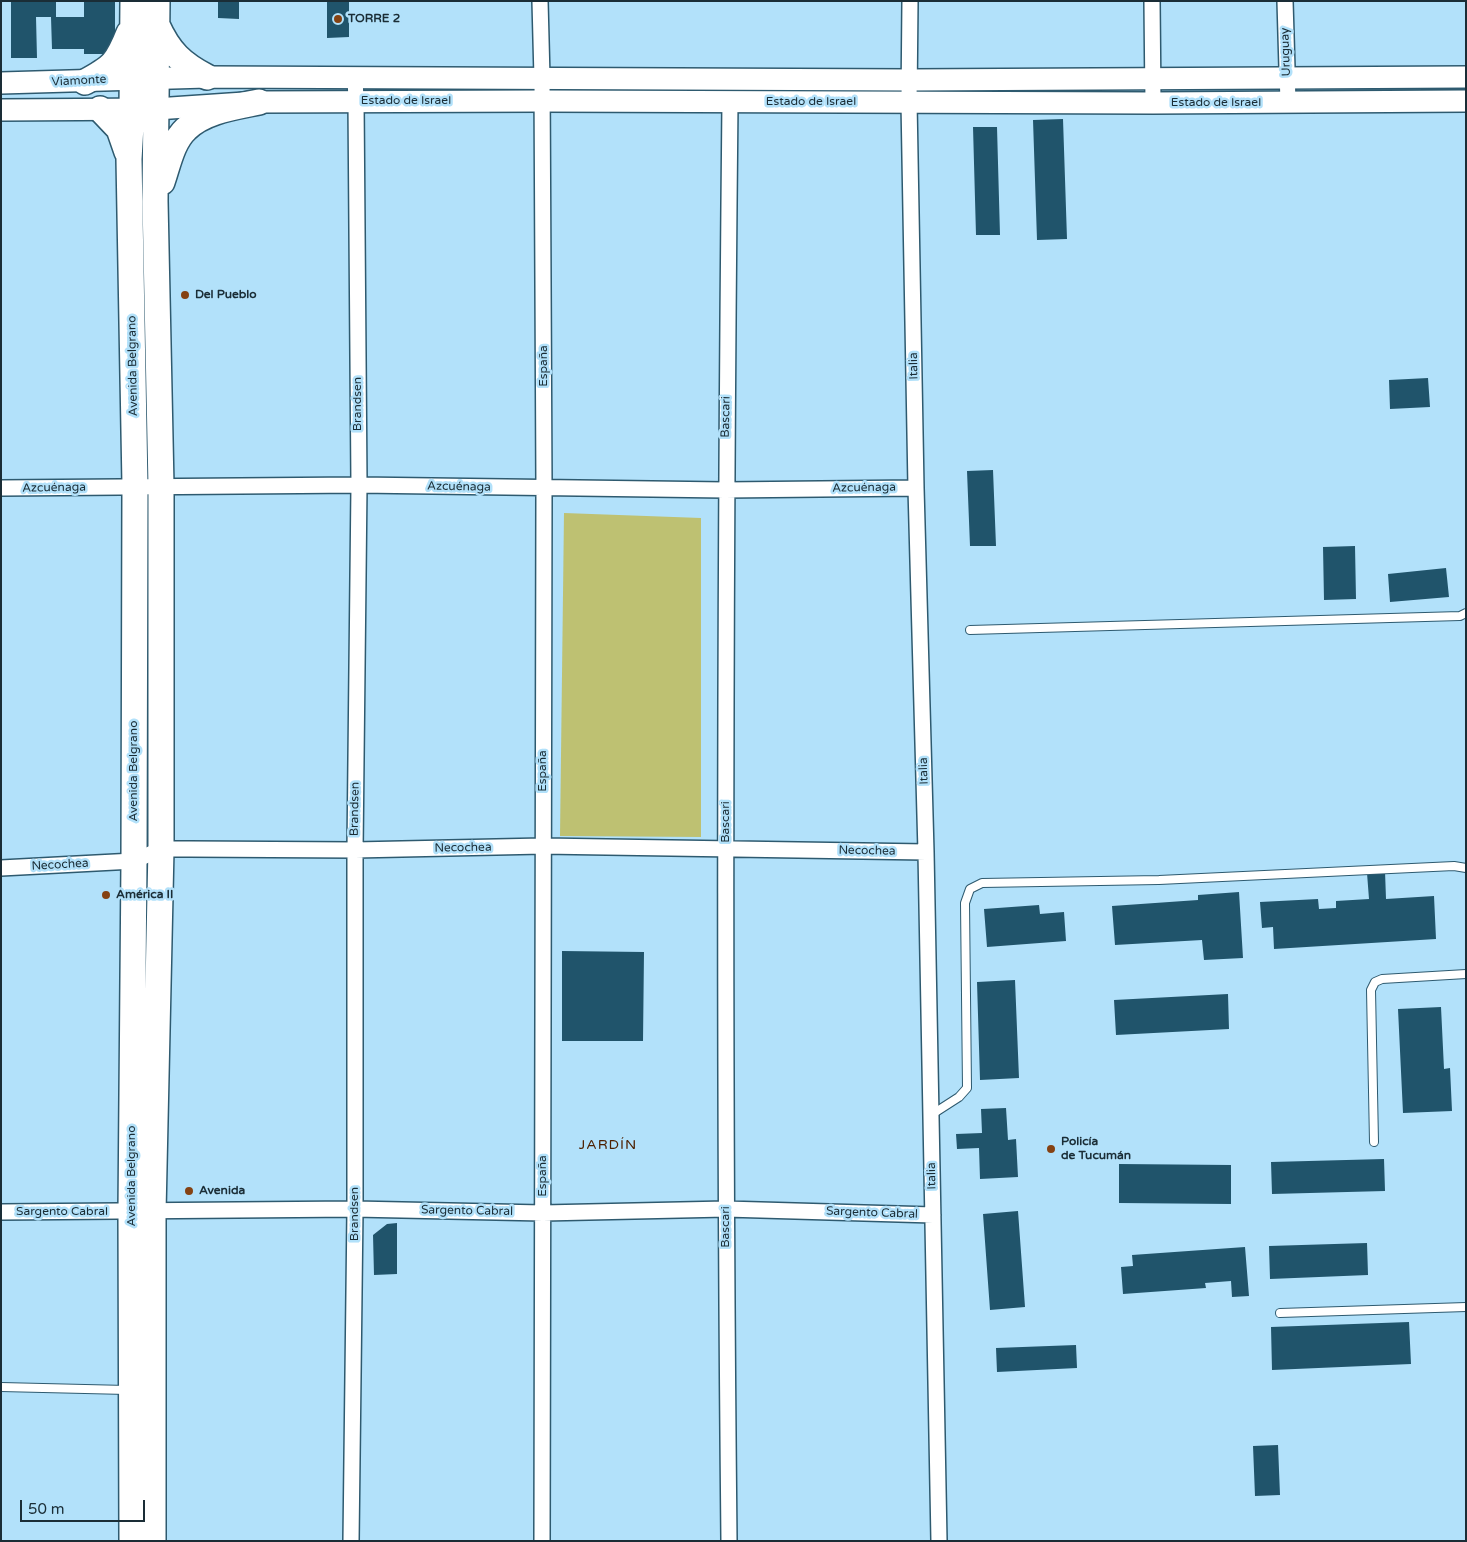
<!DOCTYPE html>
<html>
<head>
<meta charset="utf-8">
<style>
  body { margin:0 }
  #map { position:relative; width:1467px; height:1542px; overflow:hidden; background:#b2e1fa; font-family:"Varela Round",sans-serif }
  canvas { display:block }
  .frame { position:absolute; inset:0; border:2px solid #1a2d36; pointer-events:none }
  .scale { position:absolute; left:20px; top:1500px; width:125px; height:22px; box-sizing:border-box; border:2px solid #1a2d36; border-top:0; padding-left:6px; font-size:15px; line-height:18px; white-space:nowrap; color:#1a2d36; -webkit-text-stroke:4px #b2e1fa; paint-order:stroke }
</style>
</head>
<body>
<div id="map">
<canvas width="1467" height="1542"></canvas>
<div class="frame"></div>
<div class="scale">50 m</div>
</div>
<script>
const ctx = document.querySelector('canvas').getContext('2d');
ctx.lineJoin = 'round';
function fill(path, color) { ctx.fillStyle = color; ctx.fill(path, 'evenodd'); }
function strokePath(path, color, width, dash) { ctx.strokeStyle = color; ctx.lineWidth = width; ctx.lineCap = dash ? 'butt' : 'round'; ctx.setLineDash(dash || []); ctx.stroke(path); }
function write(font, color, halo, rows, align = 'center') {
  ctx.font = font + ' "Varela Round",sans-serif'; ctx.lineWidth = 5; ctx.setLineDash([]); ctx.textBaseline = 'middle'; ctx.strokeStyle = halo; ctx.fillStyle = color; for (const [text, x, y, turn = 0] of rows) {
    ctx.save(); ctx.translate(x, y); ctx.rotate((+turn || 0) * Math.PI / 180); ctx.textAlign = isNaN(turn) ? turn : align; if (halo) ctx.strokeText(text, 0, 0); ctx.fillText(text, 0, 0); ctx.restore();
  }
}
fill(new Path2D(`
  M564 513 701 518V837L560 836Z`), '#bec172');
fill(new Path2D(`
  M11 1H56V17H84V1H115V54H84V49H52L51 17H36L37 58H11Z
  M218 1H239V19L218 18Z
  M327 1H349V37L327 38Z
  M1063 119 1067 239 1037 240 1033 120Z
  M973 127H997L1000 235H976Z
  M1428 378 1430 407 1390 409 1389 380Z
  M993 470 996 546H970L967 471Z
  M1355 546 1356 599 1324 600 1323 547Z
  M1446 568 1449 597 1390 602 1388 574Z
  M1385 871 1386 899 1434 896 1436 939 1274 949 1273 927 1262 928 1260 902 1318 899 1319 909 1336 908V901L1369 899 1367 873Z
  M1239 892 1243 958 1204 960 1202 940 1115 945 1112 906 1198 900V895Z
  M1039 905 1040 914 1064 912 1066 941 987 947 984 909Z
  M562 951 644 952 643 1041H562Z
  M1015 980 1019 1078 980 1080 977 982Z
  M1228 994 1229 1029 1116 1035 1114 1000Z
  M1441 1007 1444 1069 1450 1068 1452 1111 1403 1113 1398 1009Z
  M1006 1108 1008 1140 1016 1139 1018 1177 980 1179 979 1148 957 1149 956 1134 982 1133 981 1109Z
  M1384 1159 1385 1191 1272 1194 1271 1162Z
  M1119 1164 1231 1165V1204L1119 1203Z
  M1018 1211 1025 1307 990 1310 983 1214Z
  M397 1223V1274L374 1275 373 1235 387 1224Z
  M1367 1243 1368 1275 1270 1279 1269 1246Z
  M1245 1247 1249 1296 1232 1297 1231 1281 1205 1283 1206 1288 1123 1294 1121 1267 1133 1266 1132 1255Z
  M1409 1322 1411 1364 1272 1370 1271 1327Z
  M1076 1345 1077 1368 997 1372 996 1348Z
  M1278 1445 1280 1495 1255 1496 1253 1446Z`), '#20546b');
const service = new Path2D(`
  M970 630 1460 616 1466 613
  M931 1115 959 1097 967 1088 965 903 970 889 982 883 1159 880 1454 866 1466 868
  M1374 1142 1371 990 1375 982 1382 979 1466 974
  M1280 1313 1466 1307
  M1 1387 127 1390`);
const minor = new Path2D(`
  M540 1 542 78 544 488 542 1541
  M910 1 909 102 916 488 926 852 939 1541
  M1152 1 1153 103
  M1285 1 1288 103
  M1 488 359 485 725 490 916 488
  M1 868 134 861 161 849H189L355 850 543 846 926 852
  M1 1212 355 1209 543 1213 726 1209 933 1215
  M351 1541 355 1209V850L359 485 356 101 355 77
  M729 1541C724 1061 725 582 730 102`);
const secondary = new Path2D(`
  M1 83 207 77 911 80 1466 77
  M1 110 156 109 259 102 542 101 1153 103 1466 101`);
const primary = new Path2D(`
  M157 25C169 52 182 64 207 77
  M85 82C113 67 117 63 129 33
  M100 109 119 129 127 152
  M162 182C168 165 172 142 186 129 204 111 235 107 259 102
  M132 1541 131 1212 134 861 135 486 129 159 132 109 133 1
  M153 1541V1212L161 849V486L155 201 157 1`);
strokePath(service, '#2e5a6f', 10);
strokePath(minor, '#2e5a6f', 18);
strokePath(secondary, '#2e5a6f', 24);
strokePath(primary, '#2e5a6f', 28);
strokePath(service, '#fff', 8);
strokePath(minor, '#fff', 15);
strokePath(secondary, '#fff', 21);
strokePath(primary, '#fff', 25);
for (const [x, y, r, color] of [
  [338,19,5,"#854213"],
  [185,295,5,"#854213"],
  [106,895,5,"#854213"],
  [1051,1149,5,"#854213"],
  [189,1191,5,"#854213"]
]) { const dot = new Path2D(); dot.arc(x, y, r, 0, 2 * Math.PI); ctx.fillStyle = color; ctx.fill(dot); strokePath(dot, '#b2e1fa', 2); }
write('bold 12px', '#1a2d36', '#b2e1fa', [
  ["TORRE 2",348,19],
  ["Del Pueblo",195,295],
  ["América II",116,895],
  ["Policía",1061,1142],
  ["de Tucumán",1061,1156],
  ["Avenida",199,1191]
], 'left');
write('12px', '#1a2d36', '#b2e1fa', [
  ["Uruguay",1286,52,-92],
  ["Viamonte",79,81,-3],
  ["Estado de Israel",406,101],
  ["Estado de Israel",811,102],
  ["Estado de Israel",1216,103],
  ["Avenida Belgrano",133,366,-91],
  ["España",544,366,-90],
  ["Italia",914,366,-91],
  ["Brandsen",358,404,-90],
  ["Bascari",726,417,-89],
  ["Azcuénaga",459,487,1],
  ["Azcuénaga",54,488,-1],
  ["Azcuénaga",864,488,-1],
  ["Avenida Belgrano",134,771,-90],
  ["España",543,771,-90],
  ["Italia",924,771,-92],
  ["Brandsen",355,809,-89],
  ["Bascari",726,822,-90],
  ["Necochea",463,848,-1],
  ["Necochea",867,851,1],
  ["Necochea",60,865,-3],
  ["Avenida Belgrano",132,1176,-90],
  ["España",543,1176,-90],
  ["Italia",932,1176,-91],
  ["Sargento Cabral",467,1211,1],
  ["Sargento Cabral",62,1212],
  ["Sargento Cabral",872,1213,2],
  ["Brandsen",355,1214,-90],
  ["Bascari",726,1227,-90]
]);
ctx.letterSpacing = '1px';
write('14px', '#4d2000', '#b2e1fa', [
  ["JARDÍN",608,1145]
]);
ctx.letterSpacing = '0px';
</script>
</body>
</html>
